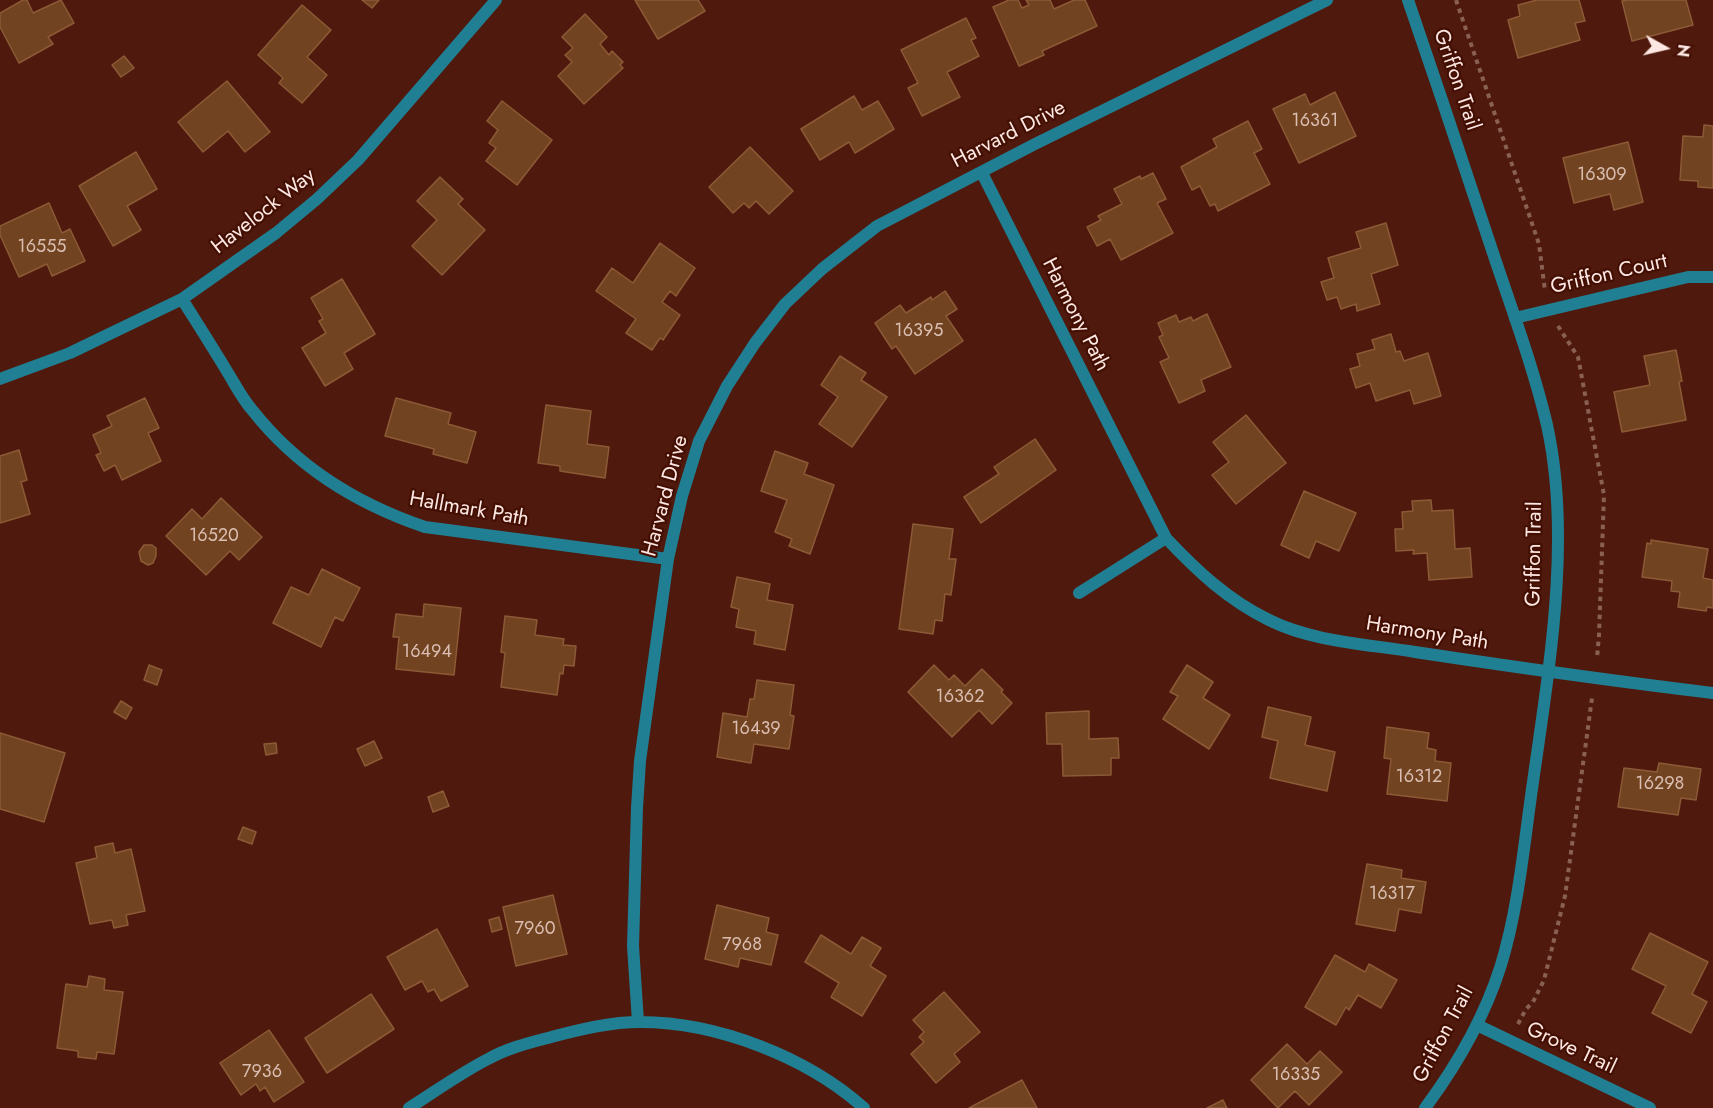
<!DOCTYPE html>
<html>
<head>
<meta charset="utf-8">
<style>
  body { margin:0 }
  #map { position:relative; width:1713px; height:1108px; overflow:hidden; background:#4f1a0d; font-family:Jost,sans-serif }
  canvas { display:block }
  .north { position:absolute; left:1635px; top:18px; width:60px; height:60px; -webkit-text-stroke:4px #440f03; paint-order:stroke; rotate:98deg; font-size:16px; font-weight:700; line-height:24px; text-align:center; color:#fde7e2 }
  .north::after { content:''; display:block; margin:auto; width:21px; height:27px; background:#fde7e2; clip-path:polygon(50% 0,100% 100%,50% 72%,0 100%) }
</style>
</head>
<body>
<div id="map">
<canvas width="1713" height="1108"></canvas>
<div class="north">N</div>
</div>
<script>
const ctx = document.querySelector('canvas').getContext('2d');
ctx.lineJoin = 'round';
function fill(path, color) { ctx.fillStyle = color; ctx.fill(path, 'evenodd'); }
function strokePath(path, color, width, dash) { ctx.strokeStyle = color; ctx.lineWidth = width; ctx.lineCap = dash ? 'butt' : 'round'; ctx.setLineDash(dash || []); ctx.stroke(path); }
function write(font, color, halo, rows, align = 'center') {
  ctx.font = font + ' Jost,sans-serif'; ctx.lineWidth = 4.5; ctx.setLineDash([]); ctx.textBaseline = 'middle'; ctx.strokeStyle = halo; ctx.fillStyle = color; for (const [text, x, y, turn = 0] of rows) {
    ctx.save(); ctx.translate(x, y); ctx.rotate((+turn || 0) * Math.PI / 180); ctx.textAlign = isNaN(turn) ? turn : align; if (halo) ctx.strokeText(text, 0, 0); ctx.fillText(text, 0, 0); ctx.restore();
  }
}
const building = new Path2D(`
  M23 0H27L33 13 61 0 74 23 48 37 53 44 19 63 0 27V13Z
  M362 0H379L372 8Z
  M635 0H698L705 11 658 39Z
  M1009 0H1018L1022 8 1029 5 1026 0H1050L1054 9 1074 0H1085L1097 26 1042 51 1044 55 1019 66 993 7Z
  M1537 0H1579L1585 21 1575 23 1580 40 1518 58 1508 20 1520 16 1518 5Z
  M1628 0H1686L1693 25 1632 41 1622 1Z
  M302 5 331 30 307 57 327 75 302 103 279 83 283 78 258 55Z
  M585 14 607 37 600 44 609 55 612 51 623 62 620 65 623 68 584 104 558 76 572 62 565 55 573 48 562 37Z
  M966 18 976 38 971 40 979 56 947 72 960 97 922 116 908 88 918 83 901 50Z
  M124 56 134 68 121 77 112 65Z
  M227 81 270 132 245 152 228 131 203 152 178 122Z
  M1335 92 1356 136 1299 163 1273 109 1305 94 1310 105Z
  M854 96 862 110 878 101 894 129 855 153 849 142 820 160 801 129Z
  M502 101 552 140 517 185 486 161 496 148 489 143 498 130 487 121Z
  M1248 121 1262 149 1254 153 1270 184 1218 211 1215 204 1210 206 1200 186 1192 190 1181 167 1217 147 1213 139Z
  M1704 125 1713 126V188L1698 187V181L1680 180 1683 136 1703 137Z
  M1628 142 1643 202 1614 210 1610 194 1574 203 1563 158Z
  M750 147 793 191 769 214 756 201 749 208 744 203 733 213 709 187Z
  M136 152 157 189 127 206 141 230 113 246 79 186Z
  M1153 173 1166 199 1157 203 1173 233 1121 260 1110 239 1097 246 1087 227 1101 220 1098 216 1122 204 1114 189 1140 176 1141 179Z
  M440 177 463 199 458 204 485 230 442 275 412 246 437 220 417 201Z
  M49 203 62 233 70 229 85 261 52 276 47 264 19 277 0 235V226Z
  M1386 223 1398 265 1371 274 1380 304 1357 311 1356 304 1341 309 1337 297 1327 300 1321 282 1334 278 1328 258 1361 248 1356 232Z
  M660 243 695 268 676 296 670 291 662 302 680 315 663 340 660 338 652 350 626 333 636 319 596 291 612 268 633 283Z
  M342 279 375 334 344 353 353 369 325 386 302 348 326 333 319 321 323 319 311 298Z
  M945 291 957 309 946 316 963 341 915 374 896 346 892 349 875 323 900 305 906 313 931 297 932 300Z
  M1207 314 1231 367 1201 380 1205 391 1179 403 1160 362 1169 358 1159 337 1163 335 1158 323 1176 315 1179 322 1191 317 1193 321Z
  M1391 334 1396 352 1400 351 1404 361 1428 353 1441 396 1414 404 1410 390 1376 401 1370 383 1356 388 1350 369 1360 366 1357 354 1375 349 1372 340Z
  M1676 350 1682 381 1679 382 1686 420 1622 432 1614 392 1650 385 1644 356Z
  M840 356 866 373 861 380 887 397 852 447 819 424 838 397 821 385Z
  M145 398 159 428 148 433 161 461 122 480 115 465 104 471 96 455 101 453 93 435 112 426 107 416Z
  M396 398 451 413 448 424 476 432 467 463 433 454 434 449 385 436Z
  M546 405 591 411 587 444 609 447 605 478 560 471V466L538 463Z
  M1246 415 1286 463 1236 504 1212 475 1229 462 1213 442Z
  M1035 439 1056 470 981 523 964 497 999 474 994 467Z
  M19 450 27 480 21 482 30 514 0 523V456Z
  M775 451 808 463 804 474 834 485 810 554 789 546 792 539 775 532 787 500 761 491Z
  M1304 491 1356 513 1339 551 1316 541 1309 558 1281 545Z
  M221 498 262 537 239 560 230 551 206 575 166 536 192 509 202 519Z
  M1431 500 1432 511 1453 510 1455 549 1470 548 1472 577 1429 580 1427 553 1413 554 1414 550 1396 551 1395 529H1403L1402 512 1413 511 1412 501Z
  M913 524 953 529 949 559H956L951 595 945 594 942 621 935 620 933 634 899 629Z
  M1651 540 1708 549 1703 578 1713 580V608L1707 607 1706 611 1678 607 1680 592 1671 591 1672 581 1642 577 1647 543 1651 544Z
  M144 545H152L156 548V556L153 563 148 565 141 561 139 552Z
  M322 569 360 588 343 621 335 617 321 647 273 623 291 587 309 595Z
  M737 577 770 584 767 600 793 605 785 650 754 644 756 631 736 627 739 609 731 607Z
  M424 604 461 608 454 675 396 669 399 637H393L396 614 423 617Z
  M505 616 537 620 535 635 564 639 563 645 576 646 574 666 564 665 563 674 560 673 557 695 501 687 505 653 501 652Z
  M149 665 162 670 157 685 144 680Z
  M934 665 949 680 954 675 965 686 982 669 1003 690 1001 692 1012 703 992 724 979 710 952 737 908 692Z
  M1187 665 1213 682 1203 698 1230 715 1209 749 1163 719 1178 696 1170 692Z
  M757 680 794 685 790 715 794 716 789 749 754 744 751 763 717 757 723 713 747 717 750 699H754Z
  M121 701 132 708 126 719 114 712Z
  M1268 707 1311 717 1305 745 1335 752 1327 791 1270 778 1278 741 1262 737Z
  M1089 711V739L1118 738 1119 758H1111V775L1063 776 1062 744H1047L1046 713Z
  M1387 727 1429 733 1427 748 1436 750 1435 761 1451 763 1447 801 1387 794 1391 759 1384 758Z
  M0 733 65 753 44 822 0 809Z
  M374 741 382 758 365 766 357 749Z
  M276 743 277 753 266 755 264 744Z
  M1659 763 1701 769 1696 800 1681 798 1678 815 1618 807 1624 768 1657 772Z
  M443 791 449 806 433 812 428 797Z
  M243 827 256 832 252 844 238 839Z
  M113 843 115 853 131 849 145 911 126 915 128 925 114 928 112 920 90 924 76 863 97 858 95 847Z
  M1367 864 1402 870 1401 878 1426 882 1421 913 1399 909 1395 931 1356 924Z
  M553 895 567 954 516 966 503 907Z
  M717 905 769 918 766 932 778 935 771 965 740 958 738 967 705 959Z
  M499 917 502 929 492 932 489 920Z
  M437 929 468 986 441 1001 434 989 428 992 422 981 405 990 387 957Z
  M1650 933 1708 962 1692 994 1707 1002 1691 1033 1652 1013 1666 986 1632 969Z
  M821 935 851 954 862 937 881 948 870 966 886 976 862 1016 831 997 839 983 805 962Z
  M1335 955 1365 972 1369 964 1397 980 1381 1008 1358 995 1349 1010 1346 1007 1336 1025 1305 1007Z
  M89 976 105 979 104 990 123 992 114 1054 97 1052 96 1059 78 1057V1051L57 1048 66 984 87 987Z
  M944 992 980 1032 954 1054 960 1062 936 1083 911 1054 924 1042 919 1037 924 1032 913 1020Z
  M371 994 394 1029 327 1073 305 1038Z
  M269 1030 304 1082 274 1102 265 1087 260 1091 256 1084 241 1095 220 1063Z
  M1287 1044 1307 1064 1320 1051 1342 1072 1309 1105 1295 1091 1278 1108 1251 1080Z
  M1022 1080 1037 1108H969Z
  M1223 1100 1227 1108H1207Z`);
fill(building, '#724320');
strokePath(building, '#8c5a36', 1.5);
strokePath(new Path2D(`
  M1456 0 1539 244 1545 291
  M1558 326 1578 357 1604 495 1599 635 1597 658
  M1518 1024 1526 1009 1533 1002 1544 980 1565 896 1592 698`), '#8a6055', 4, [4.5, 4.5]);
strokePath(new Path2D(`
  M982 173 1166 538C1197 571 1228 600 1269 620 1313 642 1367 644 1415 652 1514 667 1613 681 1713 693
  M182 299C197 323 213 348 228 373 236 386 243 400 253 411 298 468 357 504 425 527L668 559
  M1515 318 1688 277H1713
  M0 379 70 353 182 299 276 233 317 199 358 160 496 0
  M1079 593 1166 538
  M638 1022 633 946 637 808 640 761 668 559 682 496 699 441 727 386 755 343 785 304 822 269 877 226 1035 144 1327 0
  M1477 1025 1650 1108
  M409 1108C436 1091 462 1072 490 1058 510 1047 533 1042 555 1036 582 1029 611 1022 640 1022 717 1022 807 1057 864 1108`), '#217f93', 12);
strokePath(new Path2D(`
  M1408 0C1437 84 1465 169 1493 253 1512 310 1533 366 1547 425 1572 538 1549 668 1533 782 1524 843 1519 906 1501 965 1485 1016 1457 1065 1425 1108`), '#217f93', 12);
write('18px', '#dabeb2', null, [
  ["16361",1315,122],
  ["16309",1602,176],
  ["16555",42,248],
  ["16395",919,332],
  ["16520",214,537],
  ["16494",427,653],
  ["16362",960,698],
  ["16439",756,730],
  ["16312",1419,778],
  ["16298",1660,785],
  ["16317",1392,895],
  ["7960",535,930],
  ["7968",742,946],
  ["7936",262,1073],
  ["16335",1296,1076]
]);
write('21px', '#fde7e2', '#440f03', [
  ["Griffon Trail",1456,80,71],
  ["Harvard Drive",1009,135,-27],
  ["Havelock Way",264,212,-38],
  ["Griffon Court",1609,275,-13],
  ["Harmony Path",1075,315,63],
  ["Harvard Drive",666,496,-75],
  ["Hallmark Path",469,510,10],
  ["Griffon Trail",1535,554,-89],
  ["Harmony Path",1427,634,9],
  ["Griffon Trail",1444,1035,-62],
  ["Grove Trail",1571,1049,25]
]);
</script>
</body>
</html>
